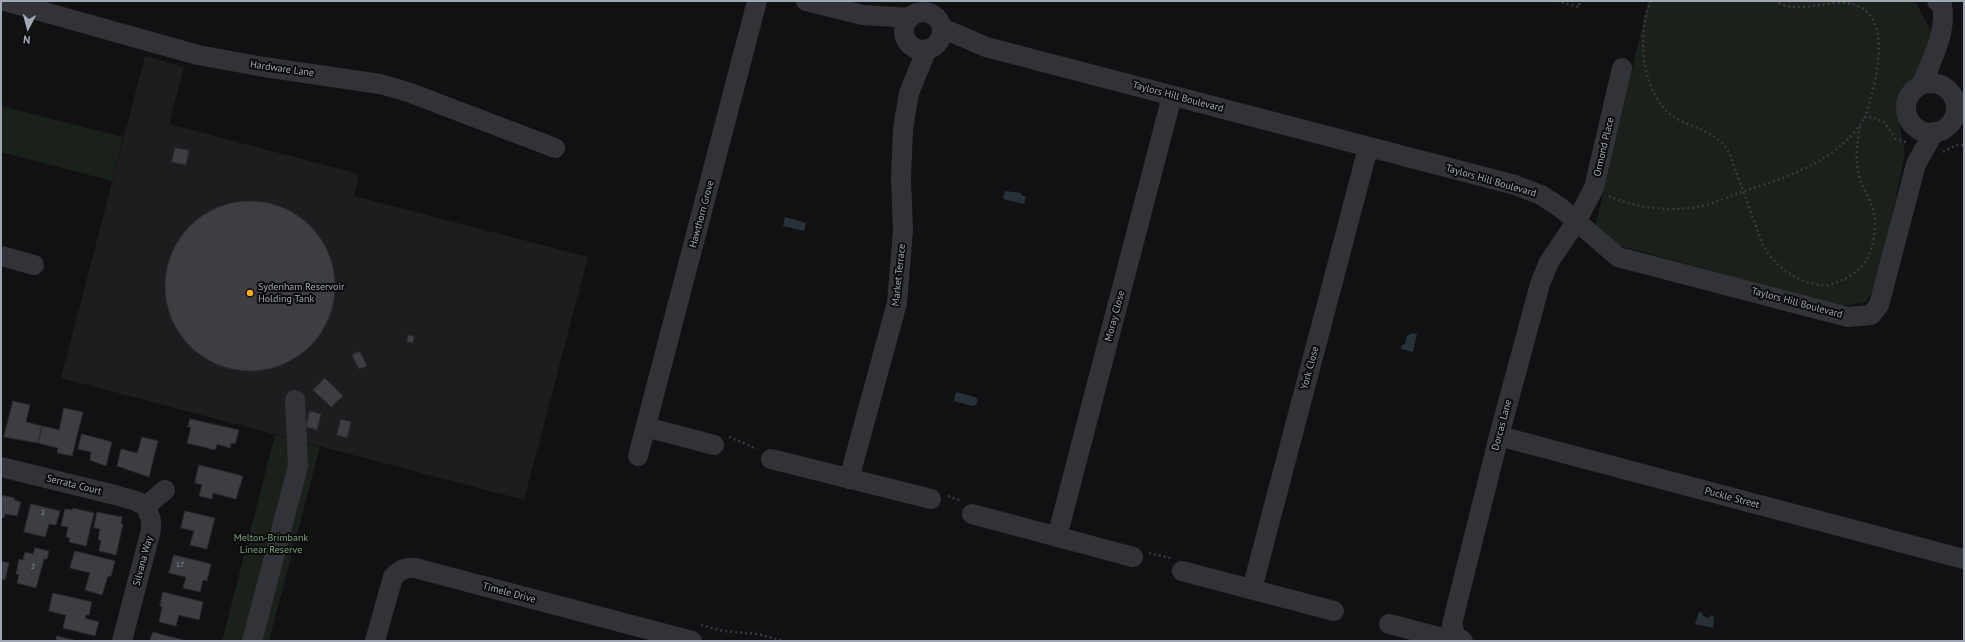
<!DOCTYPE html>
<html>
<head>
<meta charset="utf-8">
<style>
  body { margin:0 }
  #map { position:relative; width:1965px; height:642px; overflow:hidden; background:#111113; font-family:"PT Sans",sans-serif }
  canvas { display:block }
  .frame { position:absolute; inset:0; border:2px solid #a1a8b5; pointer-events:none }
  .north { position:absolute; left:8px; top:8px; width:40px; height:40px; -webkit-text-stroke:3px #0c0c0e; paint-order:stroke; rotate:186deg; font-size:11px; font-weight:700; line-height:16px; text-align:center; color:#a1a8b5 }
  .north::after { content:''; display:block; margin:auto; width:14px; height:18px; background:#a1a8b5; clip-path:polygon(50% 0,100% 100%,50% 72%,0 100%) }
</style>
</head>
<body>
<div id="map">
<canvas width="1965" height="642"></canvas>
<div class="frame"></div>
<div class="north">N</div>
</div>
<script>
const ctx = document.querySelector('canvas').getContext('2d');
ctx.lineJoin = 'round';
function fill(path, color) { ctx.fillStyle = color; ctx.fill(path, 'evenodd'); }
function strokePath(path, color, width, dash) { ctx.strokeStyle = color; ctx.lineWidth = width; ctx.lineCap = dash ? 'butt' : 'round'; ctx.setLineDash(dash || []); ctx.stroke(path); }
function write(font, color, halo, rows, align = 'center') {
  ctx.font = font + ' "PT Sans",sans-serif'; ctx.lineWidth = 4; ctx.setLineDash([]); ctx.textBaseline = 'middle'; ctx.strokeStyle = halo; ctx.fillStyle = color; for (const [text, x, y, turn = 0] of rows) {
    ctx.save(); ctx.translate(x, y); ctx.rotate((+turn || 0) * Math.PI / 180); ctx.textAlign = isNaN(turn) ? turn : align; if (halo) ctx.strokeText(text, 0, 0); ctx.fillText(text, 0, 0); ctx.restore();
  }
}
fill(new Path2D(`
  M145 56 184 67 169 124 359 174 354 196 588 257 524 500 61 378Z`), '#1d1d20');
fill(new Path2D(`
  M1648 1H1907L1916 3 1933 35 1924 66 1901 92 1897 110 1905 154 1878 283 1866 302 1842 306 1620 246 1595 228Z
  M1 106 123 137 112 181 1 152Z
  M275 435 320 447 269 641H222Z`), '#19211a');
fill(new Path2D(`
  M1005 191 1021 193V195L1026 197 1024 204 1003 199Z
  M785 217 806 223 804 231 783 226Z
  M1412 333 1417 334 1413 352 1401 349 1402 345 1405 344 1407 336Z
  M956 392 975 397 978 400 976 405 972 406 954 401Z
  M1699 612 1703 613V616L1709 618 1711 615 1714 616 1713 628 1695 624Z`), '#273138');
const building = new Path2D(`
  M175 148 189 150 186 165 172 162Z
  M165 286a85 85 0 1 1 170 0a85 85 0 1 1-170 0Z
  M408 335 414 336 413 343 407 342Z
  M360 352 367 366 359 369 352 355Z
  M325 378 343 396 331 407 313 390Z
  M13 401 30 405 26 422 42 426 38 443 4 437Z
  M64 408 83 412 72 456 57 453 58 448 38 443 42 426 59 430Z
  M310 411 321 414 317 430 306 427Z
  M190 419 239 430 235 444 231 443 230 448 217 444 215 450 187 443 191 427H188Z
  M341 419 351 422 347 438 337 435Z
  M82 434 112 442 106 466 90 460 91 452 78 449Z
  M142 437 158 441 149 477 117 466 121 449 137 453Z
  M199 465 243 476 236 499 213 493 212 499 199 496 202 485 195 483Z
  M1 495 15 498 14 500 21 502 17 516 5 514 4 518 1 517Z
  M31 504 60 511 56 525 49 524 45 537 24 532Z
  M73 508 94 513 86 546 69 542 70 538 66 537 68 527 61 526 65 509 72 510Z
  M185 511 215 518 207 549 190 545 194 531 181 528Z
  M97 512 122 517 121 524H123L116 555 99 551 101 540H98L100 529 94 528Z
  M35 548 49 551 47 559H44L36 588 17 583 19 575 16 574 19 559 23 560 25 552 33 554Z
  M75 551 115 561 111 576H108L102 595 85 590 90 573 70 568Z
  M174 555 211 564 207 581 203 580 200 592 183 588 186 577 169 573Z
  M1 561 9 563 5 580 1 579Z
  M163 592 203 602 199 620 179 615 176 626 159 622 162 607 160 606Z
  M53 593 92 602 89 615H86L85 618 99 622 95 636 63 628 66 615 49 611Z
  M153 632 186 641H150Z
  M57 636 77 641H56Z`);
fill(building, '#3d3e43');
strokePath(building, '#2b2b2f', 1);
strokePath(new Path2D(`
  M1557 1 1579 7 1580 1
  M1651 1C1636 36 1641 100 1679 120 1698 129 1717 133 1729 152L1763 246C1776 266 1796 283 1822 285 1829 286 1836 283 1842 280 1849 277 1857 272 1862 266 1873 255 1877 228 1874 214 1872 199 1860 186 1858 171 1855 155 1858 141 1860 125
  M1774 1C1797 13 1814 4 1837 3 1900 0 1876 82 1865 117H1872L1884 122 1896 139 1908 143
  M1943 152 1956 145H1964
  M1609 196C1633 207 1663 211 1689 208 1707 207 1725 198 1741 192 1788 177 1839 161 1865 117
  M729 437 757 449
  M948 496 962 501
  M1149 553 1171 558
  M701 625 723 631 758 634 783 641`), '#383a3f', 2.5, [2, 3]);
strokePath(new Path2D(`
  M5 1 198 55 264 67 380 84 408 92 555 148
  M806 1 863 15 910 18
  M904 31a19 19 0 1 1 38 0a19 19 0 1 1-38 0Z
  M942 28 986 47 1515 185 1541 195 1561 208 1618 257 1848 317 1871 315 1879 305 1916 164 1934 132
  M1906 108a25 25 0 1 1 50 0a25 25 0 1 1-50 0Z
  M1922 84C1932 59 1947 32 1942 5L1937 1
  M1 256 34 265
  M646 427 714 445
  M1499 436 1964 559
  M638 456 757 1
  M771 459 931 499
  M1 467 115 495 136 501 146 506
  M849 479 897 303 903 231 901 178 903 129 909 93 927 49
  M972 514 1133 557
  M1057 537 1172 96
  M1182 571 1334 611
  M1252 589 1368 148
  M1389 624 1443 638 1455 635
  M122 641 151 530V520L146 506 165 490
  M252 641 298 466 295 400
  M375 641 393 577C400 570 405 567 415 568L692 641
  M1463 641 1455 635 1452 624 1499 436 1540 284 1549 262 1576 222 1594 188 1622 68`), '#323338', 20);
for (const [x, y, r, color] of [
  [250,293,4,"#ffac1d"]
]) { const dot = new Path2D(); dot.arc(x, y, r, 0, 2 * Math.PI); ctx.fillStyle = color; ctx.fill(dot); strokePath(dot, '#0c0c0e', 1.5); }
write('8px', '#888e98', null, [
  ["2",43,513],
  ["17",180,565],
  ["2",33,567]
]);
write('10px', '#a1a8b5', '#0c0c0e', [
  ["Hardware Lane",282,69,8],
  ["Taylors Hill Boulevard",1178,97,15],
  ["Ormond Place",1604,147,-77],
  ["Taylors Hill Boulevard",1491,181,16],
  ["Hawthorn Grove",702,214,-75],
  ["Market Terrace",899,275,-84],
  ["Taylors Hill Boulevard",1797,303,15],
  ["Moray Close",1115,316,-75],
  ["York Close",1310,368,-75],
  ["Dorcas Lane",1502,425,-75],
  ["Serrata Court",74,485,14],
  ["Puckle Street",1732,498,15],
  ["Silvana Way",143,561,-75],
  ["Timele Drive",509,593,15]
]);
write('10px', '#a1a8b5', '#0c0c0e', [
  ["Sydenham Reservoir",258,287],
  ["Holding Tank",258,299]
], 'left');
write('10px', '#76a278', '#0c0c0e', [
  ["Melton-Brimbank",271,538],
  ["Linear Reserve",271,550]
]);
</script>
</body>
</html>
